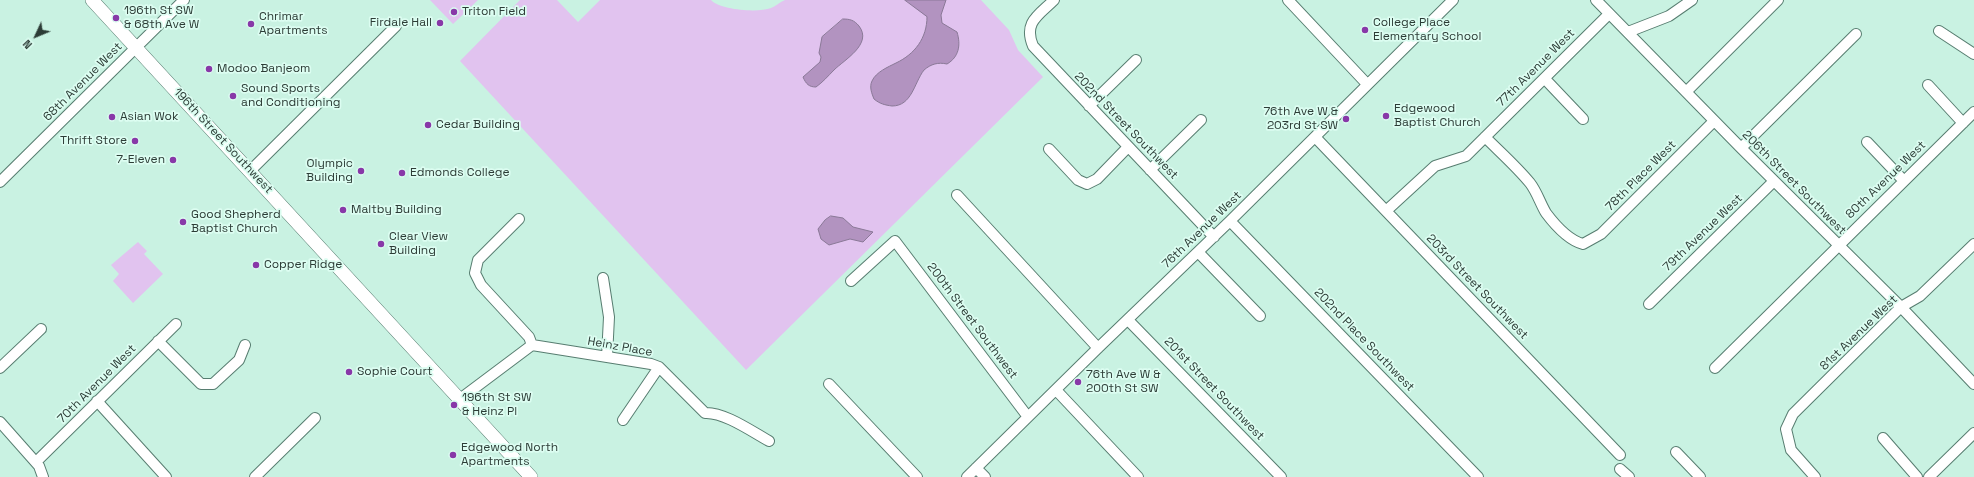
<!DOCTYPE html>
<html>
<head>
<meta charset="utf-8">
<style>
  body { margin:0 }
  #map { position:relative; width:1974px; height:477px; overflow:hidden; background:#c9f2e2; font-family:"Space Grotesk",sans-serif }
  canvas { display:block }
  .north { position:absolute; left:16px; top:16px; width:40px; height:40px; -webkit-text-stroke:3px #dcfdf1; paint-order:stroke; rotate:226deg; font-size:11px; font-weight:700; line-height:16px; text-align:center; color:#2c3c36 }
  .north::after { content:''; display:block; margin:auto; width:14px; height:18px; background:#2c3c36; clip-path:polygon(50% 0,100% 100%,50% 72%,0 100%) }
</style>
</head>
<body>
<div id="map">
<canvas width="1974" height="477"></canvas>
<div class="north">N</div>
</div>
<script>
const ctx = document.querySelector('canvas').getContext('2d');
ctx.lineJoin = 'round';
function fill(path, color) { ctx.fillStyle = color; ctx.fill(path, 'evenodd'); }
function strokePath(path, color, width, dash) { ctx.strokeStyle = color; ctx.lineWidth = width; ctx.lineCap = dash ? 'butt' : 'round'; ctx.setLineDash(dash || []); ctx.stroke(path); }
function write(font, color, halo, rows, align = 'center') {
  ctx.font = font + ' "Space Grotesk",sans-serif'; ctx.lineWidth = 3.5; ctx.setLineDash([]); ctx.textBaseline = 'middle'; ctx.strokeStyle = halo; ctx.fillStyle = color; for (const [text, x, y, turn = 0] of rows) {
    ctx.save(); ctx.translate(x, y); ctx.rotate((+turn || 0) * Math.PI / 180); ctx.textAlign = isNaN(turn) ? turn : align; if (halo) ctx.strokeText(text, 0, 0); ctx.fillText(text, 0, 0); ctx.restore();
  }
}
fill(new Path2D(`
  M430 0H478L453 24Z
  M520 0H557L578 22 600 0H711C720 10 758 13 771 8 776 6 780 2 785 0H981L1009 30 1018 50 1043 77 746 370 460 61Z
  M138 242 147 251 144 254 163 274 133 303 113 281 119 274 111 265Z`), '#e1c3ef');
const water = new Path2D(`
  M905 0H946L941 15 942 23 957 32C961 45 959 57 947 64 938 62 931 64 924 70 914 83 912 106 892 106 885 105 880 104 874 99 872 94 869 87 872 81 876 72 888 67 896 63 915 54 927 38 927 17Z
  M843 19C850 19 854 20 859 26 873 44 844 60 834 70 828 76 823 82 816 87 809 87 806 84 803 77L820 62 821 57 819 53 822 37Z
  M831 216 843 218 853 227 873 232 863 242 850 239 829 245 821 239 818 229 825 220Z`);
fill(water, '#b293c0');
strokePath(water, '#8a7997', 1);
const minor = new Path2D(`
  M1054 0C1039 15 1023 22 1033 46L1214 237
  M1288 0 1367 84
  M1596 0 1741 148 1901 307 1974 384
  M1939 31 1974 54
  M1628 32 1669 16 1692 0
  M1545 79 1583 119
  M1928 85 1963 123
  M1686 92 1778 0
  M1089 106 1136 60
  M1315 137 1620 455
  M1485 137C1500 152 1517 167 1530 183 1537 192 1540 203 1546 213 1555 225 1568 240 1583 244L1601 234 1714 121
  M1867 142 1904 181
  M1741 148 1856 34
  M1049 149 1078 180 1087 184 1097 179 1128 147
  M1150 170 1201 120
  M250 171 396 26
  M0 182 184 0
  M957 195 1098 348
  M1386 211 1435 166 1466 156 1609 14
  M519 219 478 260 475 273 481 285 529 337 532 345
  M1230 221 1478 477
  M1198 252 1260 316
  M603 278 609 317 607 357
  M851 281 895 241 1028 417
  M1649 304 1774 181
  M1128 320 1281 477
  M158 341 201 384H213L239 360 245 345
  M0 368 41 329
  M1715 368 1974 112
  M829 384 917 477
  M1056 390 1138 477
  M460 399 532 345 651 364 659 367 705 413C724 412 751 431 769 441
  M97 401 166 477
  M623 420 659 367
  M0 422 39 466 43 477
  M1883 438 1917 477
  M1676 452 1700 477
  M36 462 176 324
  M976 468 985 477
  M1620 469 1629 477
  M255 477 315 418
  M967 477 1098 348 1230 221 1453 0
  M1815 477 1791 450 1786 429 1793 414 1901 307 1920 296 1974 244
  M1929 477 1974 433`);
const major = new Path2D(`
  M92 0 531 477`);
strokePath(minor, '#577d70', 12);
strokePath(major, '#577d70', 14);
strokePath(minor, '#fff', 10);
strokePath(major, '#fff', 13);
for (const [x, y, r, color] of [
  [454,12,4,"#8838a8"],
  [116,18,4,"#8838a8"],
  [440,23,4,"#8838a8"],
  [251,24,4,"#8838a8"],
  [1365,30,4,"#8838a8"],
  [209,69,4,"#8838a8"],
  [233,96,4,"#8838a8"],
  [1386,116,4,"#8838a8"],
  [112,117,4,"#8838a8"],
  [1346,119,4,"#8838a8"],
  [428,125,4,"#8838a8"],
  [135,141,4,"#8838a8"],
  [173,160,4,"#8838a8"],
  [361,171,4,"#8838a8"],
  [402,173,4,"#8838a8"],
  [343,210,4,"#8838a8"],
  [183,222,4,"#8838a8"],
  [381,244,4,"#8838a8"],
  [256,265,4,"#8838a8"],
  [349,372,4,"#8838a8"],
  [1078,382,4,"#8838a8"],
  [454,405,4,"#8838a8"],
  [453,455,4,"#8838a8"]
]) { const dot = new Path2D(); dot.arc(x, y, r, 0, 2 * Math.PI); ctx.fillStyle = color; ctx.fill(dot); strokePath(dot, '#dcfdf1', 1.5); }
write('12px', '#2c3c36', '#dcfdf1', [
  ["196th St SW",124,11],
  ["& 68th Ave W",124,25],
  ["Triton Field",462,12],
  ["Chrimar",259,17],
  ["Apartments",259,31],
  ["Firdale Hall",432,23,"right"],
  ["College Place",1373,23],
  ["Elementary School",1373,37],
  ["Modoo Banjeom",217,69],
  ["Sound Sports",241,89],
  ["and Conditioning",241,103],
  ["Edgewood",1394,109],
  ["Baptist Church",1394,123],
  ["76th Ave W &",1338,112,"right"],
  ["203rd St SW",1338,126,"right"],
  ["Asian Wok",120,117],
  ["Cedar Building",436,125],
  ["Thrift Store",127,141,"right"],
  ["7-Eleven",165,160,"right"],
  ["Olympic",353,164,"right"],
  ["Building",353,178,"right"],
  ["Edmonds College",410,173],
  ["Maltby Building",351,210],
  ["Good Shepherd",191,215],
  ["Baptist Church",191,229],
  ["Clear View",389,237],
  ["Building",389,251],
  ["Copper Ridge",264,265],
  ["Sophie Court",357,372],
  ["76th Ave W &",1086,375],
  ["200th St SW",1086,389],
  ["196th St SW",462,398],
  ["& Heinz Pl",462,412],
  ["Edgewood North",461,448],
  ["Apartments",461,462]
], 'left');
write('12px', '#2c3c36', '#dcfdf1', [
  ["77th Avenue West",1536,68,-45],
  ["68th Avenue West",83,82,-45],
  ["202nd Street Southwest",1126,126,46],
  ["196th Street Southwest",223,141,47],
  ["78th Place West",1641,176,-45],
  ["80th Avenue West",1886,180,-44],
  ["206th Street Southwest",1794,183,45],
  ["76th Avenue West",1202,230,-44],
  ["79th Avenue West",1703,233,-44],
  ["203rd Street Southwest",1477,287,46],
  ["200th Street Southwest",972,321,53],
  ["81st Avenue West",1859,333,-44],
  ["202nd Place Southwest",1364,340,46],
  ["Heinz Place",620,347,10],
  ["70th Avenue West",97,384,-45],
  ["201st Street Southwest",1214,389,46]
]);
</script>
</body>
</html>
